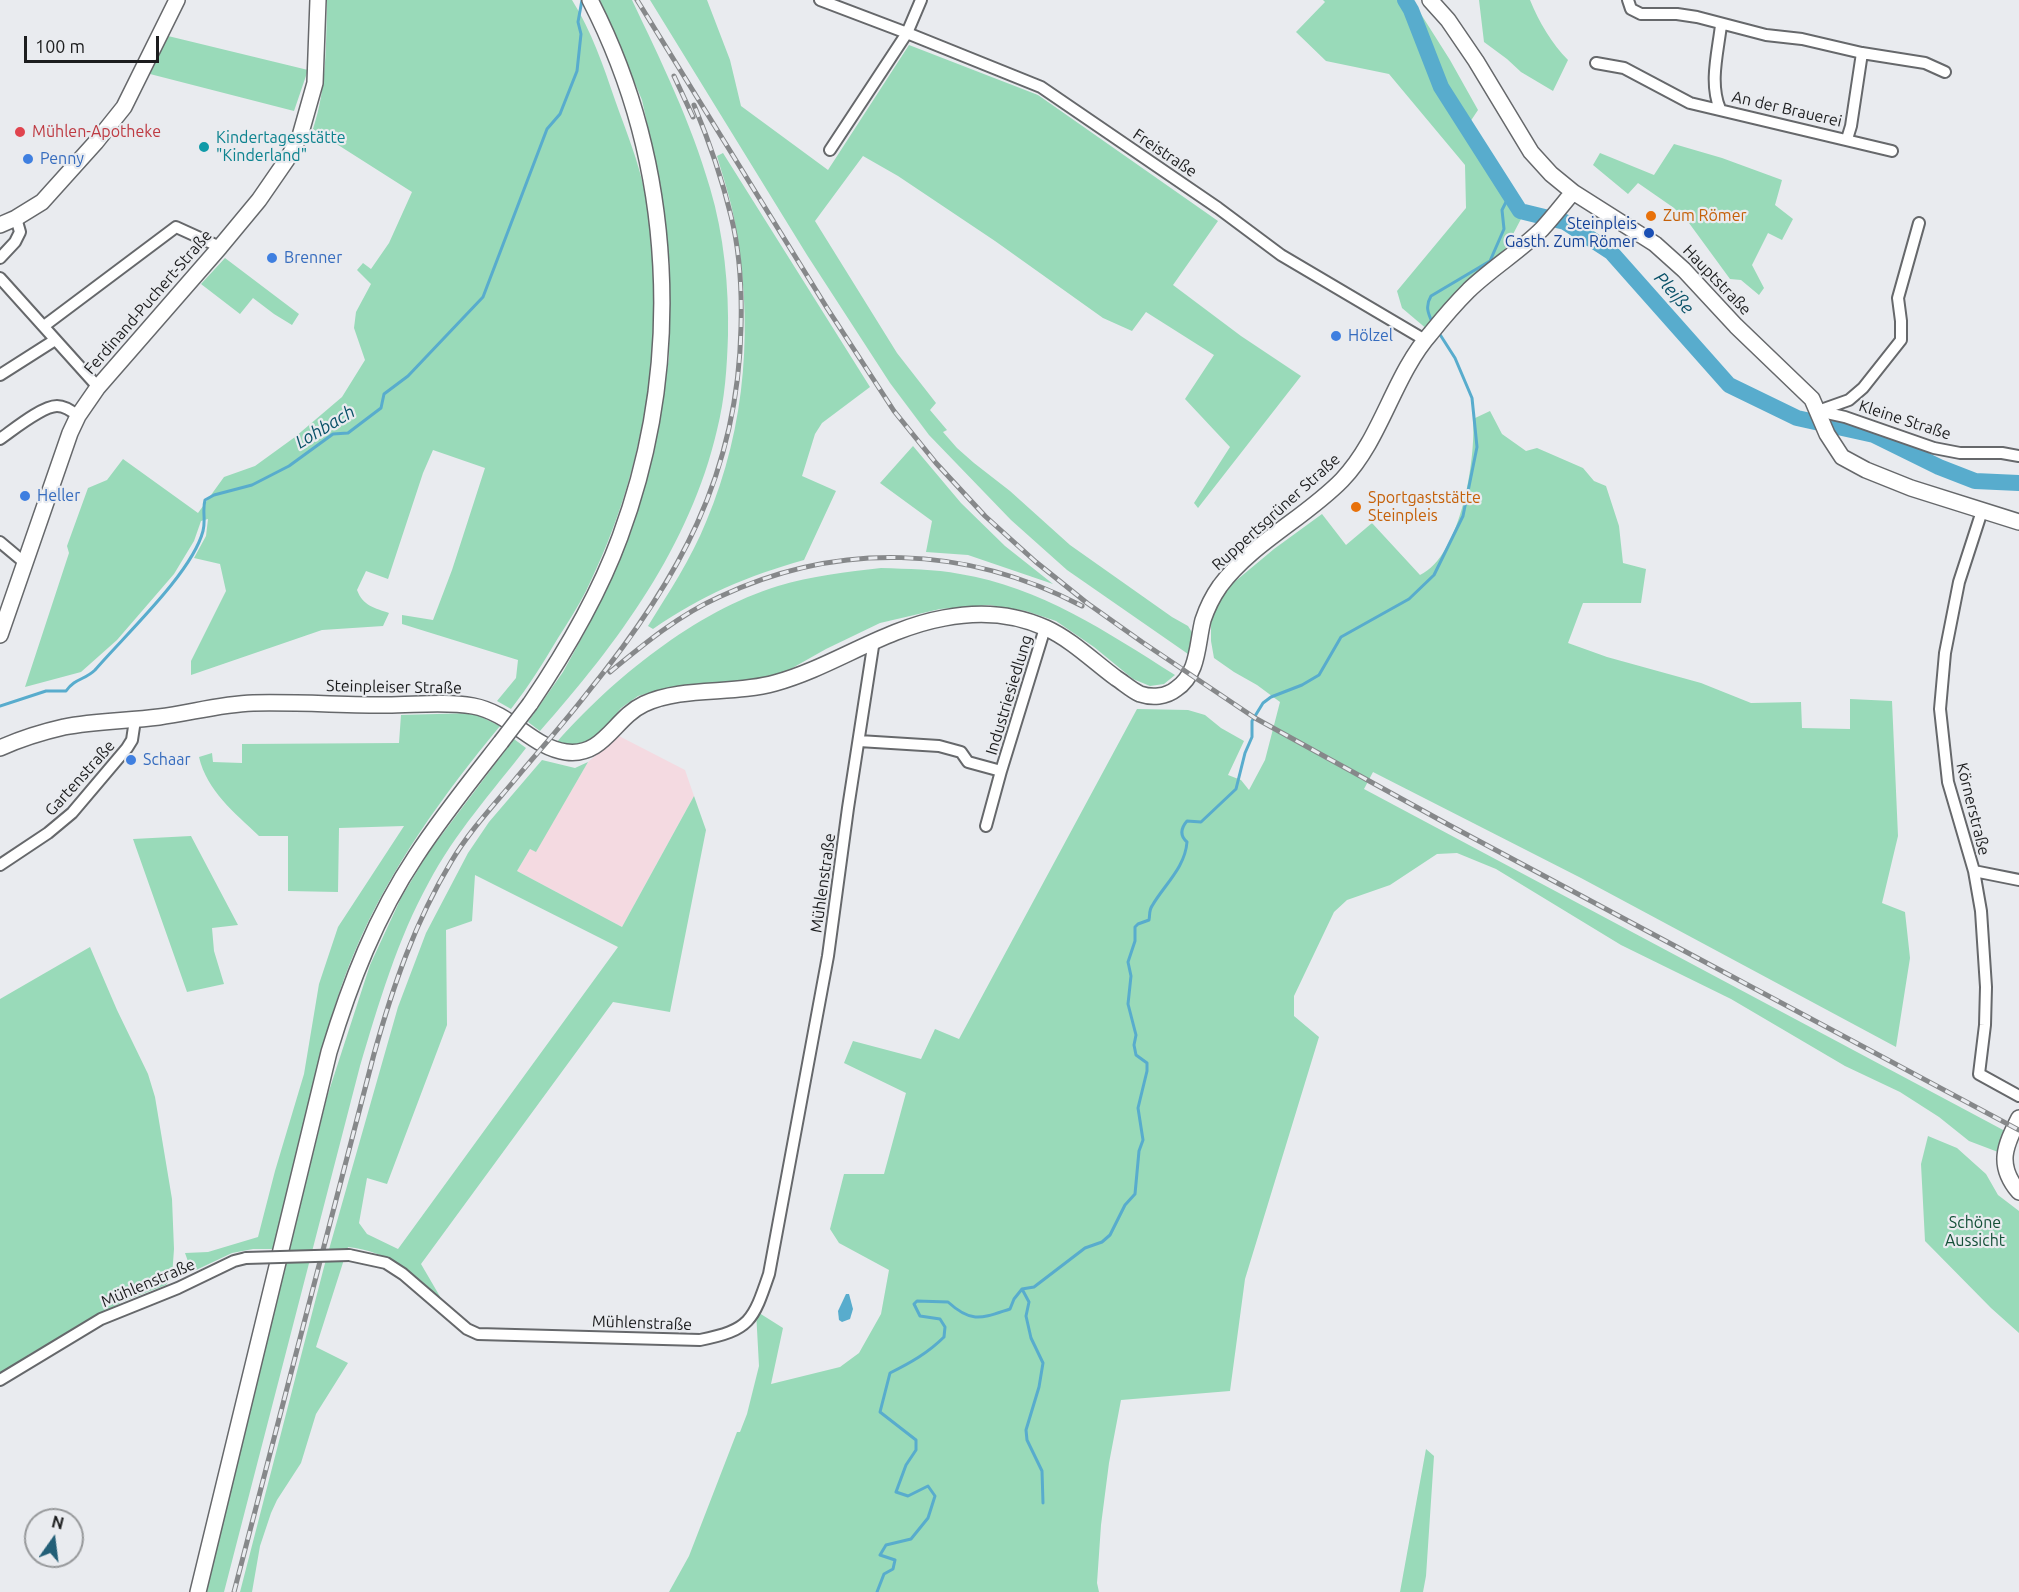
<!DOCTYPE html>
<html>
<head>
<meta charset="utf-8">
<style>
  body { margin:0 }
  #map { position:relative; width:2019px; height:1592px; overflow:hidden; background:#e9ebef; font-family:Ubuntu,sans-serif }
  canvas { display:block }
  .north { position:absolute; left:24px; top:1508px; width:60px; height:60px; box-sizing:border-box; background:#e9ebef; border:2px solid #97999b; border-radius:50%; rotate:14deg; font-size:16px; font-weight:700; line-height:24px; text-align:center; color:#1c1d1e }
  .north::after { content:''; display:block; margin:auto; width:21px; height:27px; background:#235f77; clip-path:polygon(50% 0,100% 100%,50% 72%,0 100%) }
  .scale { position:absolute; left:24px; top:36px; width:135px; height:27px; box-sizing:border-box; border:3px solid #1c1d1e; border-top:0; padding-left:8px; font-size:18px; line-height:21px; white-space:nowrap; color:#1c1d1e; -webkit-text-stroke:4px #e9ebef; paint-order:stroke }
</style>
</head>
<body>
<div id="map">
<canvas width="2019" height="1592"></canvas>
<div class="north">N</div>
<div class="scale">100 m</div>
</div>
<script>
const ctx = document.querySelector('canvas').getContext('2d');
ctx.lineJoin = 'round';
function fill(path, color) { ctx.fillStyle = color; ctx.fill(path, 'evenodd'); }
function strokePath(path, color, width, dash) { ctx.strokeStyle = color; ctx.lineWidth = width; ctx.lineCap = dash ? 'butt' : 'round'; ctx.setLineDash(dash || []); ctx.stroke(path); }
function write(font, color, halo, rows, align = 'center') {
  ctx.font = font + ' Ubuntu,sans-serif'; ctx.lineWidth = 4.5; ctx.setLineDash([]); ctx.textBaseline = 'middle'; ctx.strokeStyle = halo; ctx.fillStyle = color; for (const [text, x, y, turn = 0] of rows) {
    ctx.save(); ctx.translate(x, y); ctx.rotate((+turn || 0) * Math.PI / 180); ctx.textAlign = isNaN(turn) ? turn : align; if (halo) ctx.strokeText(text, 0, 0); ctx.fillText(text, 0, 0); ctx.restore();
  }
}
fill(new Path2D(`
  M619 736 685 770 694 796 622 927 517 871 530 849 536 851 588 762Z`), '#f4dae1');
fill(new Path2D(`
  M327 0H572C592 32 603 65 615 100 626 131 639 162 645 194 668 330 647 468 586 591 578 607 568 622 558 638 543 663 529 686 511 709L497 701 516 678 518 660 402 624V615L433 620 452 570 485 468 433 450 423 473 388 579 366 571 357 590C363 606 375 608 389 613L383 626 322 630 191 675V661L226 591 220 564 194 558 206 536 208 519 201 521 194 541 174 574 117 640 81 672 25 687 69 553 67 546 88 488 107 480 123 459 198 513 224 477 255 466 295 437 342 397 365 360 354 328 356 312 371 284 357 270 363 263 371 269 389 243 412 192 313 129C327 87 326 44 327 0Z
  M600 0H632C661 61 691 122 710 188 724 235 729 287 728 335 727 367 725 399 717 430 690 546 618 643 540 731L528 722 563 672 585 632 606 591 631 532 654 453 669 358 670 266 660 183 642 100Z
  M650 0H707L730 60 741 106 828 170 909 45 1038 95 1218 221 1173 285 1241 336 1301 376 1198 508 1194 503 1230 447 1185 399 1214 355 1146 312 1132 331 1103 318 995 241 898 176 863 156 815 221 897 353 936 403 930 410 947 430 943 432 957 448 974 463 1010 491 1070 545 1172 617 1188 626 1193 634 1188 654 1067 570 1011 520 929 435 890 383 807 255Z
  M1323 0H1412L1450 60 1478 110 1468 125 1521 219 1502 255 1428 330 1402 308 1397 291 1466 208 1465 165 1389 74 1326 61 1296 32 1325 2Z
  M1479 0H1530C1539 22 1552 44 1568 60L1553 91 1521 72 1507 59 1484 42Z
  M168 36 308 70 294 111 150 74Z
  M1674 144 1722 158 1782 180 1775 205 1793 219 1782 240 1768 233 1752 265 1764 288 1759 295 1741 280 1730 279 1689 223 1674 208 1638 183 1628 194 1593 165 1600 153 1654 175Z
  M723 153 870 387 822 423 815 434 802 476 836 491 804 560C747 576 702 595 653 629L648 626C669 592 691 559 706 522 747 426 754 320 734 218 730 197 723 177 717 156Z
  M225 258 299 314 292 325 274 314 253 298 240 314 201 284Z
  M1490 411 1502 434 1526 451 1537 448 1583 468 1594 481 1606 486 1619 526 1623 563 1646 569 1641 603H1583L1568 643 1607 657 1701 683 1751 703 1801 702 1802 728 1850 729V699L1892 701 1898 836 1882 903 1905 912 1910 958 1896 1047 1581 878 1373 772 1364 789 2005 1131 1998 1152 1969 1141 1939 1117 1900 1092 1845 1066 1731 999 1621 945 1496 869 1457 853 1437 854 1390 885 1347 900 1334 912 1294 996V1016L1319 1037 1245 1279 1230 1391 1121 1400 1109 1463 1101 1525 1097 1583 1099 1592H669L689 1556 737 1432H740L747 1414 759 1366 756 1311 783 1328 771 1384 840 1367 859 1353 881 1314 889 1270 839 1243 830 1229 844 1174H884L906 1093 844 1063 853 1041 921 1059 935 1029 959 1039 1137 709 1188 710 1205 715 1221 728 1244 741 1228 775 1241 780 1249 790 1265 760 1280 702 1257 685 1234 672 1214 658 1211 641V622L1220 600 1232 584 1274 549 1322 514 1346 545 1372 523 1420 575C1461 556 1476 459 1473 419Z
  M913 446 961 503 1005 546 1053 584 968 555 926 552 932 521 880 483Z
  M881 568C908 569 934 569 960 574 1040 587 1107 632 1175 675L1164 684 1150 686 1133 679 1094 647 1056 621 1026 611 989 605 940 609 880 623 826 649 787 671 761 681 656 691 638 696 621 708 607 726 588 741 572 745 556 743C612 679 696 611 778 586 811 576 847 572 881 568Z
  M473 713 500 726C443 795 390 868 355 951 328 1014 315 1081 299 1147 291 1181 282 1215 273 1249H253L232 1253 194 1271 190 1267 185 1253 208 1252 258 1237 275 1171 304 1074 319 984 338 927 404 826 339 828 338 892 288 891V836H259C234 812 207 791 199 757L212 753 213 762 242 763V744L399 743 401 715Z
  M514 739 526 748C492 792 455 833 429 882 397 940 379 1003 360 1066L224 1592H206L327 1097 370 965 401 898 428 853Z
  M542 760 575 768 588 762 536 852 530 849 517 871 622 927 694 796 706 830 670 1012 613 1002 421 1264 442 1300C413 1272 389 1252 348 1247L316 1347 348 1363 316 1414 301 1463 277 1500 271 1513 260 1546 252 1592H240L324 1267 398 1007 426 933 468 853 489 822ZM475 875 618 947 398 1249 367 1234 359 1223 367 1178 387 1184 447 1025 446 930 472 921Z
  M191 836 238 925 212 928 214 951 224 984 187 992 133 839Z
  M90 947 117 1010 148 1074 155 1097 172 1199 174 1249 172 1277 166 1285 124 1301 28 1355 33 1366 0 1382V999Z
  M1928 1136 1957 1148 1986 1174 1998 1195 2019 1211V1333L1991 1308 1925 1241 1921 1164Z
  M1426 1449 1434 1456 1426 1576 1423 1592H1400Z`), '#99dab9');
fill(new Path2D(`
  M846 1294H849L853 1309 850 1319 842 1322 839 1320 838 1311Z`), '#58accd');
strokePath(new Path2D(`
  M1432 322C1428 313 1425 306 1431 296L1490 261 1504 229 1502 210 1509 196
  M0 706 46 691H66C75 678 85 680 95 670 125 635 192 573 203 531 206 520 202 511 205 500L214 495 252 485 289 466 333 434 348 433 381 408 384 394 408 376 483 297 547 129 560 114 577 71 581 34 578 22 582 0
  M1022 1289 1029 1302 1026 1316 1031 1338 1043 1363 1039 1387 1026 1430 1027 1440 1042 1471 1043 1503
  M877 1592 884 1574 893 1569 895 1560 880 1555 886 1545 911 1539 928 1518 935 1496 928 1486 908 1496 896 1492 906 1465 916 1450V1440L880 1412 890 1373C910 1363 928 1353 944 1337L945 1327 940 1319 920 1316 914 1304 917 1301 948 1302C972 1324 982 1318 1010 1309L1014 1299 1022 1289 1034 1287 1085 1248 1102 1242 1110 1235 1125 1205 1135 1194 1139 1151 1143 1140 1138 1108 1147 1071V1063L1136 1055 1134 1045 1136 1035 1128 1004 1131 976 1128 962 1135 941V927L1138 924 1149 920C1150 915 1149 910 1152 906 1164 885 1185 868 1187 842 1179 835 1181 828 1187 821L1201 822 1236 789 1245 753 1252 737V721L1263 703 1271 697 1302 685 1319 675 1341 637 1409 599 1434 575 1463 516 1477 447 1472 398 1455 358 1439 333`), '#58accd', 3);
strokePath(new Path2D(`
  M1405 0 1411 10 1441 87 1520 211 1565 222 1611 252 1729 385 1797 418 1874 435 1939 467 1975 481 2019 483`), '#58accd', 16);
const street = new Path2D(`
  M820 0 907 33 830 150
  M921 0 907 33 1041 87 1218 208 1281 255 1425 340
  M1628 0 1631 9 1641 14H1677L1697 17 1766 35 1802 39 1862 53 1925 63 1945 72
  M1596 63 1624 68 1690 103 1892 151
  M1720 109C1709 83 1718 52 1721 25
  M1847 139 1851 126 1862 53
  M0 258 15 242 20 232 16 218
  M0 278 98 387
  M44 326 176 227 220 247
  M0 375 55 340
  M1818 411 1849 400 1863 388 1901 340V321L1898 298 1919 223
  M1818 411 1845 417 1934 448 1960 453H2002L2019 456
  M0 439C13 430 42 406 57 406 65 406 72 411 78 416
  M1982 511 1959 582 1945 653 1940 709 1948 782 1974 871 1981 911 1986 987 1985 1025 1979 1074 2019 1096
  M0 542 25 563
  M859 741 939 746 961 752 968 762 1001 771
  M986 826 1001 771 1045 628
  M0 865 48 833 72 813 127 748 132 740 135 720
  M1974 871 2019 880
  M349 1255 386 1263 403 1274 467 1329 478 1334 700 1340C750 1330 753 1321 769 1274L828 956 848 808 874 640
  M0 1380 101 1319 178 1288 234 1261 246 1258`);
const secondary = new Path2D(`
  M1430 0 1448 20 1476 61 1531 152 1551 174 1573 192 1655 244 1684 270 1736 326 1812 399 1827 434 1842 457 1866 470 1911 488 2019 522
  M0 225 16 218 42 202 96 142 124 107 177 0
  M0 635 70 433 78 416 98 387 220 247 259 200 288 158 300 136 315 83 318 0
  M530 704C566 651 598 597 620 537 684 364 675 165 590 0
  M0 748C20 739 42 732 64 727 95 721 127 721 159 717 190 713 221 704 253 703 298 702 342 705 387 705 415 705 445 701 473 706 511 713 533 748 566 752 604 757 614 718 644 704 683 686 733 695 775 683 833 667 883 629 944 618 979 611 1013 613 1046 628 1072 640 1093 661 1116 678 1124 683 1131 690 1140 694 1152 698 1166 697 1176 689 1199 674 1197 643 1203 620 1207 608 1213 596 1220 586 1252 543 1305 518 1342 480 1382 438 1393 376 1431 333 1443 318 1456 303 1469 290 1492 268 1520 251 1542 229 1553 217 1563 204 1573 192
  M2019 1118C2005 1146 1996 1165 2019 1192
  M198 1592 329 1052C350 983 376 916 416 856 442 816 472 779 501 742`);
strokePath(street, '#66686b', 14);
strokePath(secondary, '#66686b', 18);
strokePath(street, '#fff', 10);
strokePath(secondary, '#fff', 15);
const rail = new Path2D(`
  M637 0 827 308 894 411 936 463 985 516 1036 562 1087 603 1142 642 1255 718 1449 825 2019 1130
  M674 76 693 117
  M610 672C644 644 679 615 719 597 838 541 965 545 1082 606
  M234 1592 374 1054C393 986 415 922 451 862 468 833 491 808 513 782 538 752 564 723 588 692 678 581 738 475 741 327 742 291 740 252 731 216 722 179 709 141 694 105`);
strokePath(rail, '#86888a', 5);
strokePath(rail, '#e9ebef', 3, [9]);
const streetBridge = new Path2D(`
  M246 1258 349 1255`);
const secondaryBridge = new Path2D(`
  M501 742 530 704`);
strokePath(streetBridge, '#66686b', 14, []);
strokePath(secondaryBridge, '#66686b', 18, []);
strokePath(streetBridge, '#fff', 10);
strokePath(secondaryBridge, '#fff', 15);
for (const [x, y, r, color] of [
  [20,132,6,"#e0444e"],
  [204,147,6,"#0f9aa8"],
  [28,159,6,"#3f7fe0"],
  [1651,216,6,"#e8710a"],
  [1649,233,6,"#1a4fb4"],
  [272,258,6,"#3f7fe0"],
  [1336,336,6,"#3f7fe0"],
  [25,496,6,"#3f7fe0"],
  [1356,507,6,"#e8710a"],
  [131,760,6,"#3f7fe0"]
]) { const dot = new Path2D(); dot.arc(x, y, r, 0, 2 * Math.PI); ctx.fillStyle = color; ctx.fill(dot); strokePath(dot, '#e9ebef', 2); }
write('16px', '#1c1d1e', '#e9ebef', [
  ["An der Brauerei",1787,109,13],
  ["Freistraße",1165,153,34],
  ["Hauptstraße",1717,280,46],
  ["Ferdinand-Puchert-Straße",148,302,-49],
  ["Kleine Straße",1905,420,18],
  ["Ruppertsgrüner Straße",1276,512,-42],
  ["Steinpleiser Straße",394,687,1],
  ["Industriesiedlung",1009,695,-73],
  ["Gartenstraße",80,778,-48],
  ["Körnerstraße",1973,809,76],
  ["Mühlenstraße",823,883,-82],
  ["Mühlenstraße",148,1283,-23],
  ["Mühlenstraße",642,1323,2]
]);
write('16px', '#be3a42', '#e9ebef', [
  ["Mühlen-Apotheke",32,132]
], 'left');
write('16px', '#0d838f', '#e9ebef', [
  ["Kindertagesstätte",216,138],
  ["\"Kinderland\"",216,156]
], 'left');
write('16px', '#366cbe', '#e9ebef', [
  ["Penny",40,159],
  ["Brenner",284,258],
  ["Hölzel",1348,336],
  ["Heller",37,496],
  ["Schaar",143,760]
], 'left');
write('16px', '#c56008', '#e9ebef', [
  ["Zum Römer",1663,216],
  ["Sportgaststätte",1368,498],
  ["Steinpleis",1368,516]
], 'left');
write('16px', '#164399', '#e9ebef', [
  ["Steinpleis",1637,224],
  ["Gasth. Zum Römer",1637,242]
], 'right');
write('16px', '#145038', '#e9ebef', [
  ["Schöne",1975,1223],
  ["Aussicht",1975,1241]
]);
write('italic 18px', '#095168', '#e9ebef', [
  ["Pleiße",1674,293,48],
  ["Lohbach",325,427,-31]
]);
</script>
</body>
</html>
